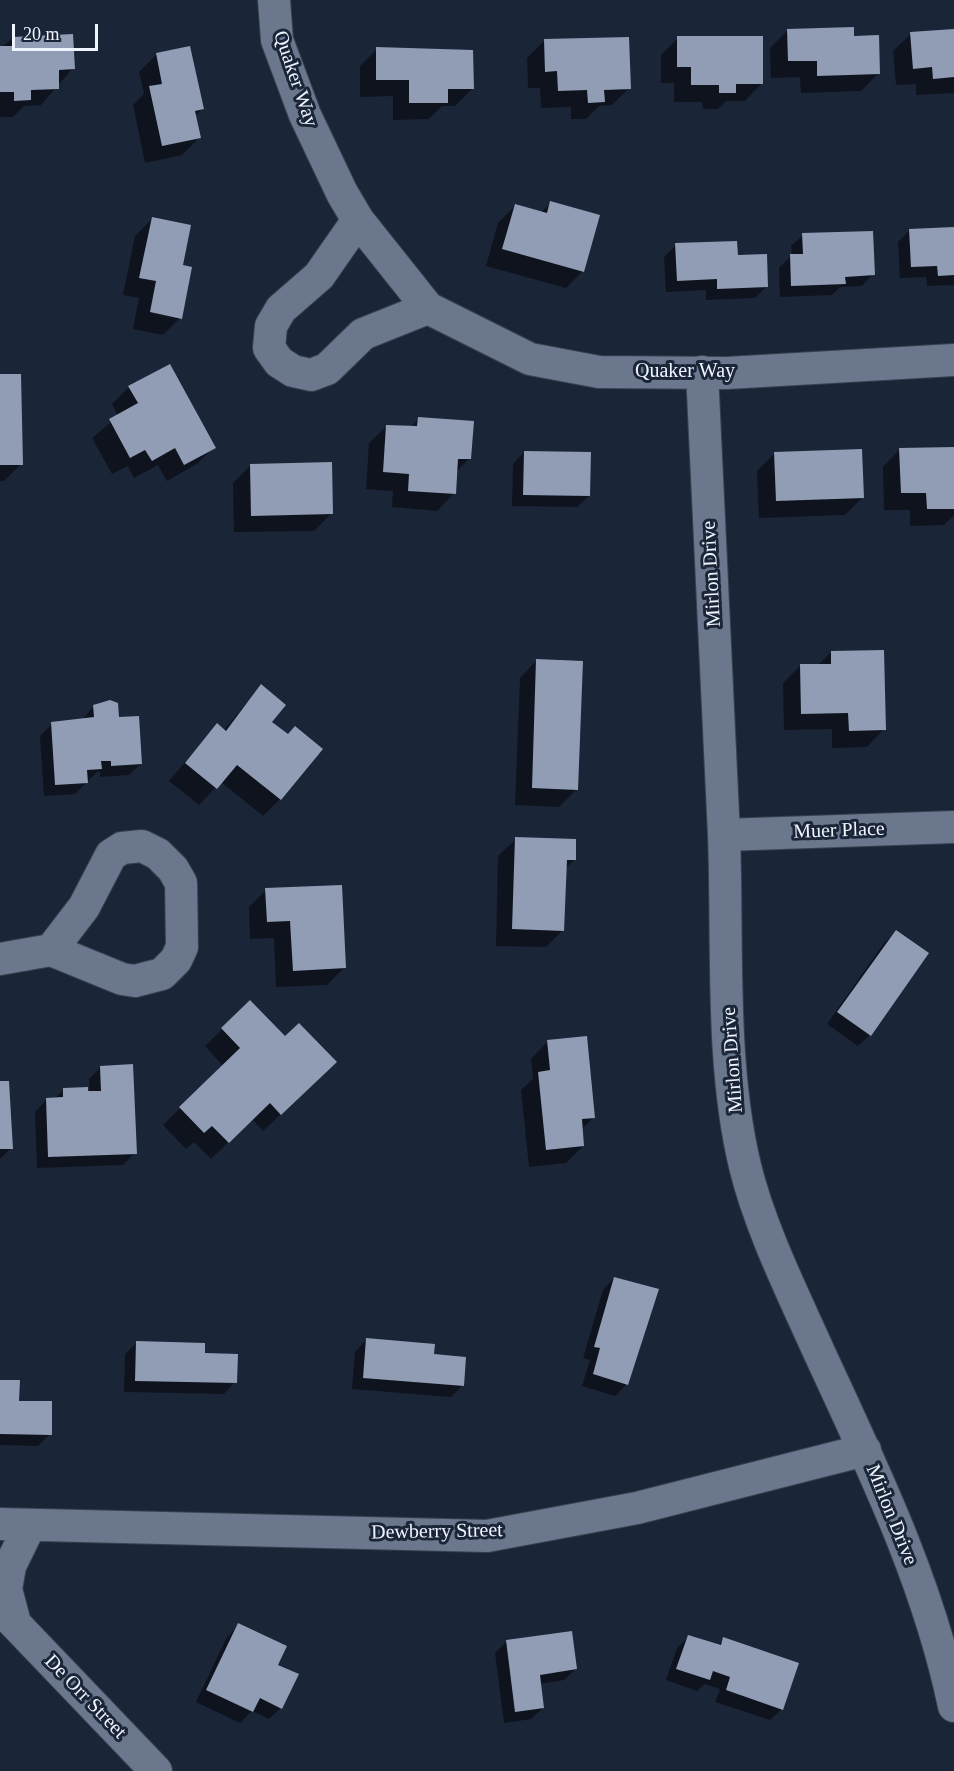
<!DOCTYPE html>
<html>
<head>
<meta charset="utf-8">
<style>
  body { margin:0 }
  #map { position:relative; width:954px; height:1771px; overflow:hidden; background:#1b2538; font-family:"Times New Roman",serif }
  canvas { display:block }
  .scale { position:absolute; left:12px; top:24px; width:86px; height:27px; box-sizing:border-box; border:3px solid #eff5ff; border-top:0; padding-left:8px; font-size:18px; line-height:21px; white-space:nowrap; color:#eff5ff; -webkit-text-stroke:4px #1b2538; paint-order:stroke }
</style>
</head>
<body>
<div id="map">
<canvas width="954" height="1771"></canvas>
<div class="scale">20 m</div>
</div>
<script>
const ctx = document.querySelector('canvas').getContext('2d');
ctx.lineJoin = 'round';
function fill(path, color) { ctx.fillStyle = color; ctx.fill(path, 'evenodd'); }
function strokePath(path, color, width, dash) { ctx.strokeStyle = color; ctx.lineWidth = width; ctx.lineCap = dash ? 'butt' : 'round'; ctx.setLineDash(dash || []); ctx.stroke(path); }
function write(font, color, halo, rows, align = 'center') {
  ctx.font = font + ' "Times New Roman",serif'; ctx.lineWidth = 6; ctx.setLineDash([]); ctx.textBaseline = 'middle'; ctx.strokeStyle = halo; ctx.fillStyle = color; for (const [text, x, y, turn = 0] of rows) {
    ctx.save(); ctx.translate(x, y); ctx.rotate((+turn || 0) * Math.PI / 180); ctx.textAlign = isNaN(turn) ? turn : align; if (halo) ctx.strokeText(text, 0, 0); ctx.fillText(text, 0, 0); ctx.restore();
  }
}
fill(new Path2D(`
  M787 31 853 37 878 74 861 91 801 93 800 77 771 78 770 48Z
  M954 31V93L916 95V84L896 85 893 51 911 34Z
  M13 38 73 68 41 105 24 106 13 117H0V48Z
  M678 38 762 83 745 101H726L718 109H703L702 102H674V83H661V55Z
  M544 41 629 88 612 105 599 106 586 119H571V107L541 108 540 88H528L527 58Z
  M377 49H432V52L472 89 455 106H442L429 119 393 120V96L360 97V66Z
  M157 54 202 109 195 116 199 138 182 155 145 163 133 105 144 94 139 72Z
  M551 203 583 271 566 288 486 266 498 223 515 206 540 213Z
  M152 219 180 318 163 335 133 329 139 298 123 295 135 236Z
  M954 228V285L927 286 926 277 900 278 898 242 910 230Z
  M803 235 873 274 862 286 840 287 832 295 780 297 779 268 792 255 791 246Z
  M676 245 736 257 767 286 755 298 706 300V290L666 292 664 257Z
  M0 376 21 464 4 481H0Z
  M129 387 214 447 197 464 167 481 158 465 134 478 128 466 112 474 92 438 118 416 112 404Z
  M419 419 470 458 456 472 454 493 437 511 392 507 393 491 366 489 369 443 387 426 410 427Z
  M954 448V515L944 525 910 526V510H884L883 467 900 449Z
  M524 452 589 496 577 507 512 506 513 464Z
  M775 453 862 498 845 515 759 518 757 471Z
  M250 466 332 513 314 531 234 532 233 483Z
  M831 652 884 729 867 747 832 748V729L784 730 783 683 801 665H818Z
  M537 660 577 789 559 807 515 805 520 678Z
  M261 686 270 722 280 799 263 816 221 782 199 805 169 781 217 725 224 730Z
  M101 702 117 704 118 719 141 764 129 775 100 777V772H97L75 794 44 796 40 736 52 724 82 720 94 706Z
  M516 839 574 860 565 869 563 930 546 947 496 946 498 856Z
  M266 890 344 968 327 985 276 987 274 938 250 939 249 907Z
  M896 932 870 1035 858 1046 827 1024 884 943Z
  M250 1002 318 1079 263 1131 252 1119 211 1159 194 1142 186 1149 163 1125 223 1066 205 1046Z
  M548 1041 594 1117 581 1130 583 1146 566 1163 529 1167 521 1090 533 1079 531 1059Z
  M101 1067 135 1153 123 1165 37 1168 35 1112 46 1100H53L64 1089 90 1093 89 1079Z
  M0 1083 11 1148 0 1159Z
  M614 1278 657 1290 637 1357 633 1361 627 1384 615 1396 582 1386 590 1360 583 1358 603 1290Z
  M366 1340 432 1356 462 1386 451 1397 352 1389 355 1352Z
  M137 1342 203 1354 235 1382 224 1394 124 1392 125 1354Z
  M0 1381 50 1434 38 1446 0 1445Z
  M239 1625 281 1708 269 1719 252 1711 240 1723 196 1702 227 1637Z
  M688 1637 717 1646 724 1639 782 1709 770 1720 715 1702 720 1689 705 1684 697 1691 666 1680 677 1648Z
  M507 1641 576 1669 564 1680 539 1684 543 1708 531 1719 504 1723 495 1653Z`), '#0007');
fill(new Path2D(`
  M854 27V36L879 35 880 74 817 76V61H788L787 29Z
  M954 29V77L933 79 932 67 913 69 910 32Z
  M73 34 75 69 59 70V89L31 90V100L14 101V92H0V46H13V37Z
  M677 36H763V84H736V93H719V85H691V67H677Z
  M629 37 631 89 604 90 605 102 588 103 587 90 558 91 557 71 545 72 544 39Z
  M190 46 204 109 195 111 201 138 162 146 149 86 162 84 156 53Z
  M376 47 473 50 474 89H448V103H409V80H376Z
  M550 201 600 215 584 272 502 249 515 204 547 213Z
  M152 217 191 225 183 265 192 267 182 319 150 312 156 281 139 278Z
  M954 227V275L938 276 937 266 911 267 909 229Z
  M873 231 875 275 845 277 846 284 791 286 790 254H803L802 233Z
  M737 241 738 255 767 254 768 287 717 289V279L677 281 675 243Z
  M170 364 216 448 184 465 175 448 152 461 145 450 130 458 109 419 138 403 128 386Z
  M0 374H21L23 465H0Z
  M418 417 474 421 471 459H458L456 494 408 491 409 474 383 472 386 425 417 426Z
  M954 447V509H927L926 493H901L899 448Z
  M862 449 864 498 776 501 774 452Z
  M524 451 591 452 590 496 523 495Z
  M332 462 333 514 251 516 250 464Z
  M884 650 886 730 849 731 848 713 801 714 800 664H831V651Z
  M536 659 583 661 578 790 532 788Z
  M261 684 286 705 272 722 288 734 295 726 323 749 281 800 237 765 217 789 185 763 217 723 226 731Z
  M110 700 118 703 119 717 139 716 142 764 111 766V761H101L102 769 87 770 88 783 55 785 51 722 94 717 93 705Z
  M515 837 576 839V860H567L564 931 512 929Z
  M342 885 346 968 293 971 290 921 267 922 265 888Z
  M896 930 929 953 871 1036 837 1012Z
  M250 1000 285 1036 299 1023 337 1062 281 1115 270 1103 229 1143 212 1126 204 1133 179 1107 240 1048 221 1028Z
  M587 1036 595 1118 582 1119 584 1146 546 1150 538 1072 550 1070 547 1040Z
  M133 1064 137 1154 48 1157 46 1098 63 1097V1088L88 1087V1091H101L100 1066Z
  M0 1081H9L13 1149H0Z
  M614 1277 659 1289 628 1385 593 1374 600 1348 594 1347Z
  M366 1338 435 1344 434 1354 466 1357 464 1386 363 1378Z
  M136 1341 205 1343V1353L238 1354 237 1383 135 1381Z
  M0 1380H20L19 1401H52V1435L0 1434Z
  M238 1623 287 1646 278 1665 299 1674 282 1709 260 1698 253 1712 206 1690Z
  M572 1631 577 1669 540 1675 544 1708 515 1712 506 1640Z
  M688 1635 721 1645 723 1637 799 1663 783 1710 726 1690 730 1677 713 1671 710 1680 676 1669Z`), '#909db5');
const minor = new Path2D(`
  M274 0 277 40 305 115 342 193 358 220 428 308 530 359 599 372 727 373 954 360
  M358 220 319 276 281 309 271 326 269 348 279 362 293 371 311 375 327 369 363 334 428 308
  M702 372C710 527 718 681 724 835 728 942 720 1062 745 1166 760 1228 793 1294 819 1352 872 1467 928 1581 954 1706
  M724 835 954 827
  M0 959 51 950 122 979 135 981 162 974 176 960 182 947 181 883 173 869 158 854 142 846 122 848 111 855 84 907 51 950
  M0 1524 487 1536 637 1508 865 1450
  M0 1608 156 1771
  M15 1623 6 1589 10 1566 30 1525`);
strokePath(minor, '#394150', 34);
strokePath(minor, '#6a778d', 32);
write('20px', '#eff5ff', '#1b2538', [
  ["Quaker Way",295,79,71],
  ["Quaker Way",685,372],
  ["Mirlon Drive",712,574,-93],
  ["Muer Place",839,831,-2],
  ["Mirlon Drive",733,1060,-94],
  ["Mirlon Drive",891,1515,68],
  ["Dewberry Street",437,1532,-1],
  ["De Orr Street",85,1697,46]
]);
</script>
</body>
</html>
